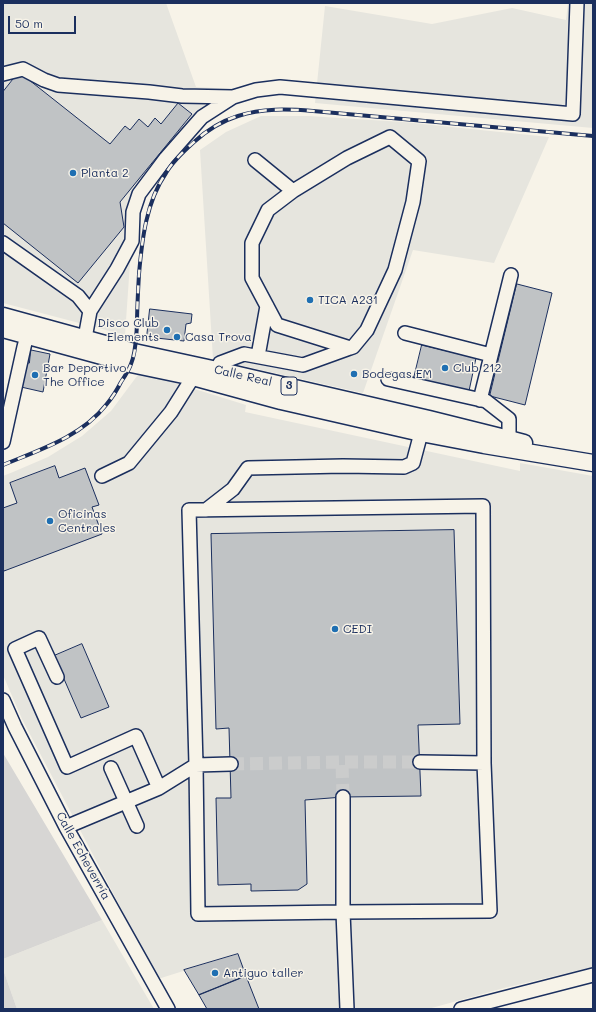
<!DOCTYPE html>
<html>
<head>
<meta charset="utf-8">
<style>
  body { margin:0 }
  #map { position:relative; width:596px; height:1012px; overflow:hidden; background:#f7f3e8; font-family:Mali,sans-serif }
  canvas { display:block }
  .frame { position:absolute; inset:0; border:4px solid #1b2f5e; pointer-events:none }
  .scale { position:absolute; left:8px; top:16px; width:68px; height:18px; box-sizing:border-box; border:2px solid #1b2f5e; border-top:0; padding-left:5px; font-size:12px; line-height:14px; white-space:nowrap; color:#1b2f5e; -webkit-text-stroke:3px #f7f3e8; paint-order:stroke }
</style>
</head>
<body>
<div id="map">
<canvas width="596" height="1012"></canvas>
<div class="frame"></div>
<div class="scale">50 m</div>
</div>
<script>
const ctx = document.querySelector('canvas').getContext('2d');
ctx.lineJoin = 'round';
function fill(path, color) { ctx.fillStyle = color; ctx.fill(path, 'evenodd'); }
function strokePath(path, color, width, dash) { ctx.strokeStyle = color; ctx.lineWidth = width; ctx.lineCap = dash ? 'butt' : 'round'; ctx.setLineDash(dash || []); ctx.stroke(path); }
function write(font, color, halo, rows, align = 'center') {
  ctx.font = font + ' Mali,sans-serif'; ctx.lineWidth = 3; ctx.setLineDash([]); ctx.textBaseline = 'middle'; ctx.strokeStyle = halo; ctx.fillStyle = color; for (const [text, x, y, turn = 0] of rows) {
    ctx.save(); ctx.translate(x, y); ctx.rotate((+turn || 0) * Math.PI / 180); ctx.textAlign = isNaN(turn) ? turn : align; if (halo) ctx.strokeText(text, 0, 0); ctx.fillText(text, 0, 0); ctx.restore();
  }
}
fill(new Path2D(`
  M3 3H166L196 87 251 90 247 99 210 116 159 170 137 212 130 263 125 335 3 303Z
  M568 3H593V128L315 103 325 6 432 24 512 8 566 20Z
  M261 116H309L403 122 549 137 494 263 413 250 363 393 213 359 200 150 226 132Z
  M140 372 246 405 245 412 520 471V463L593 476V967L504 988 428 1009H259L237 954 158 979 22 719 3 675V476L13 472 48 457 82 436 111 411Z
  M102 920 154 1009H17L3 969V959Z`), '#e6e5de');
fill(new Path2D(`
  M3 753 102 920 3 959Z
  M3 969 17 1009H3Z`), '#d7d6d4');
const building = new Path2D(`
  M19 72 110 144 125 126 130 130 139 119 148 127 155 118 161 124 178 103 192 114 120 202 124 227 78 283 3 223V92Z
  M517 284 552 293 525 405 490 396Z
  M150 309 192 314 191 323 186 324 184 341 147 337Z
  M422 345 476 358 469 391 414 378Z
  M31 350 50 354 43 392 21 387 26 363H29Z
  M55 466 59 478 85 468 99 505 92 507 102 534 4 571 3 568V508L17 503 10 483Z
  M454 530 460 724 418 725 421 796 343 797 305 800 307 884 298 890 251 891V884L218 885 216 798H231L229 728 216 729 211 534Z
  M82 644 109 707 81 718 54 656Z
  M238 954 246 976 199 995 184 970Z
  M246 976 259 1009H207L199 995Z`);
fill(building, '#c0c3c5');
strokePath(building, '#1b2f5e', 1);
strokePath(new Path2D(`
  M231 764 342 762
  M343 797 342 762H420`), '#cbcccc', 13, [13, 6]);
const minor = new Path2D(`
  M3 74 23 69 44 80 58 85 149 92 182 96 233 97 202 117 166 158 139 194 133 212 132 241 117 269 90 311
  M233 97 256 90 280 87 573 114 577 3
  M390 137 419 161 413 202 395 270 367 330 353 347 350 348 277 325 252 278V243L268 210 293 191 347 158Z
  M255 160 293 191
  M3 243 78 296 90 311 85 338
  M405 333 491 355
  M258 356 267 306
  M217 370 220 363 244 354 303 365 350 348
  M388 379 486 401 509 419V439
  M480 400 511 275
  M3 442 24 347 29 327
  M102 476 129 463 171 412 193 377
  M483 506 484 763 490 911 343 912 198 914 196 765 189 510Z
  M206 510 233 489 248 468 343 466 404 467 413 463 421 433
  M57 677 39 638 15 649 67 767 136 736 159 788
  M3 700 15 727 66 827 168 1009
  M420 762 484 763
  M111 768 137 826
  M343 797V912L347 1009
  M66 827 159 788 196 765 231 764
  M461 1009 593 975`);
const major = new Path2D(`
  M3 316 134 352 217 370 429 419 509 439 524 443
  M3 329 131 364 193 377 281 401 421 433 484 445 593 463`);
strokePath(minor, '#1b2f5e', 16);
strokePath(major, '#1b2f5e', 19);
strokePath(minor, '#f7f3e8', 13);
strokePath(major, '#f7f3e8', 16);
const rail = new Path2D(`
  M3 465C39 450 81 437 106 405 112 398 117 390 121 382 125 376 129 370 131 364 136 352 136 338 137 325 137 308 138 291 139 274 142 240 146 202 166 173 173 161 184 151 194 142 207 130 222 121 238 116 262 108 288 109 313 111L593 136`);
strokePath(rail, '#1b2f5e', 4);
strokePath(rail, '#f7f3e8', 2.5, [8]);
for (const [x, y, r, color] of [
  [73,173,4,"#1f6fb2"],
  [310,300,4,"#1f6fb2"],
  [167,330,4,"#1f6fb2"],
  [177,337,4,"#1f6fb2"],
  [445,368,4,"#1f6fb2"],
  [354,374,4,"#1f6fb2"],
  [35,375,4,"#1f6fb2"],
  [50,521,4,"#1f6fb2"],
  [335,629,4,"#1f6fb2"],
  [215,973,4,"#1f6fb2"]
]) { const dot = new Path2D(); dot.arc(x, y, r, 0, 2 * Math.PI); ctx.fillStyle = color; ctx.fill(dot); strokePath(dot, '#f7f3e8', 1.5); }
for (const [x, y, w] of [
  [289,386,16]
]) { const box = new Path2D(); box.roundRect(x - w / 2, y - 9, w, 18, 3); ctx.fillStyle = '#f7f3e8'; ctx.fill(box); strokePath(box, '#1b2f5e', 1); }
write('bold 11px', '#1b2f5e', null, [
  ["3",289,386]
]);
write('12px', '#1b2f5e', '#f7f3e8', [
  ["Planta 2",81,173],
  ["TICA A231",318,300],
  ["Disco Club",159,323,"right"],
  ["Elements",159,337,"right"],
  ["Casa Trova",185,337],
  ["Bar Deportivo",43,368],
  ["The Office",43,382],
  ["Club 212",453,368],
  ["Bodegas EM",362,374],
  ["Oficinas",58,514],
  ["Centrales",58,528],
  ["CEDI",343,629],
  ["Antiguo taller",223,973]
], 'left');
write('12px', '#1b2f5e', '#f7f3e8', [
  ["Calle Real",243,376,13],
  ["Calle Echeverría",83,856,61]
]);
</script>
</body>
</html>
